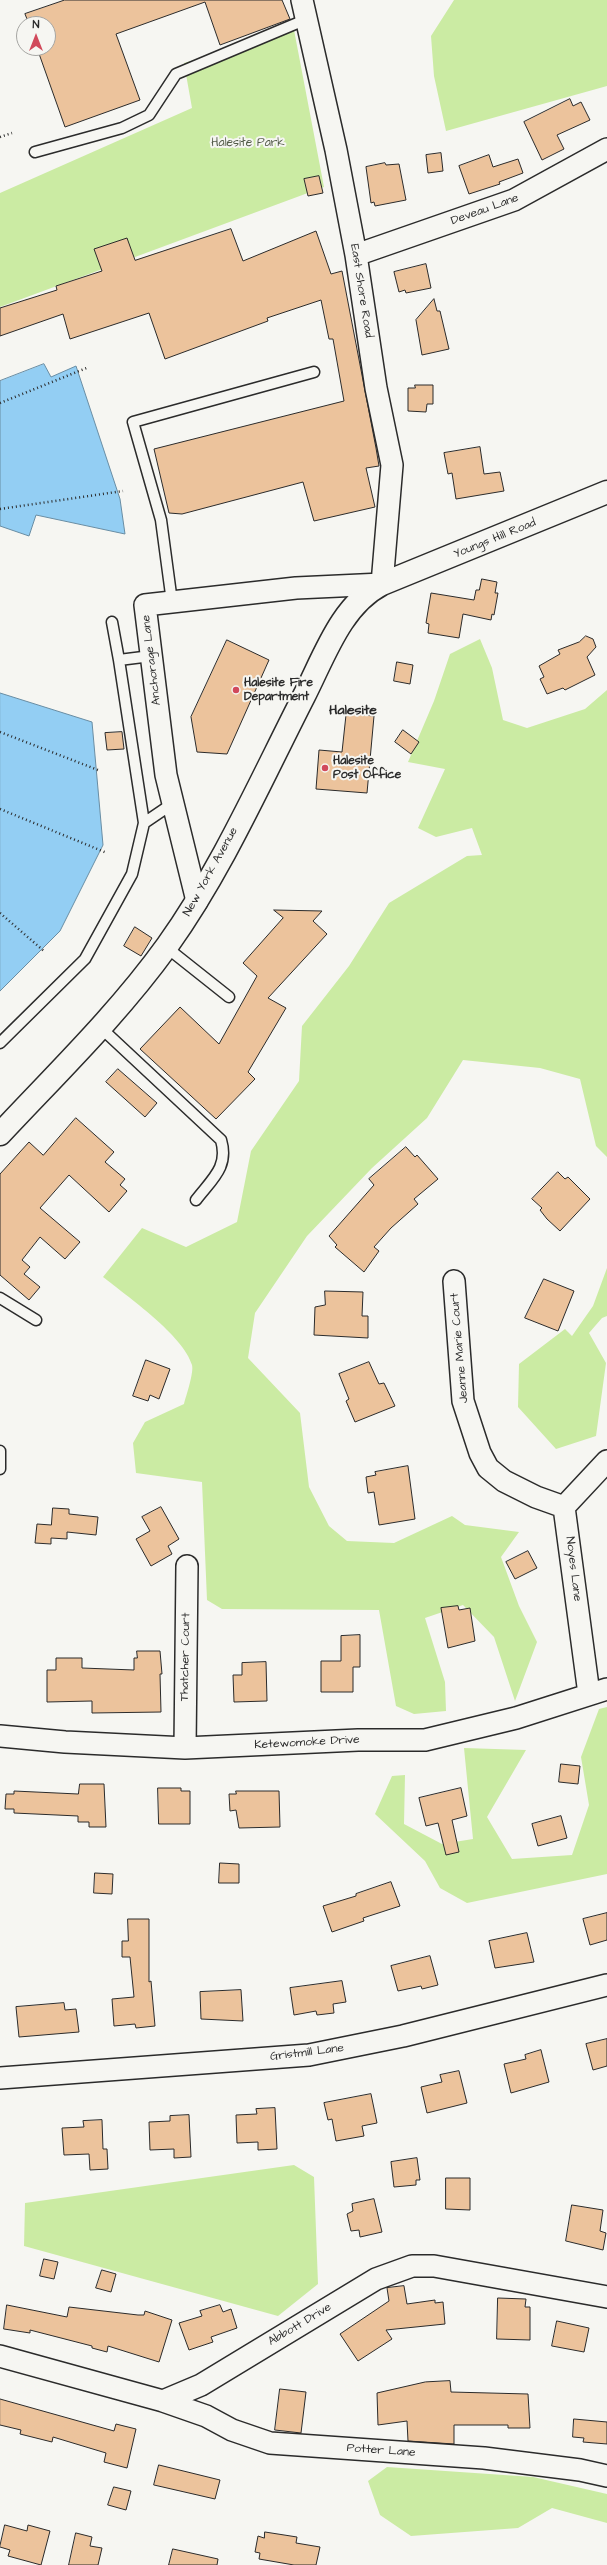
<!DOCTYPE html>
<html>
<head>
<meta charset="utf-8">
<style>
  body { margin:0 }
  #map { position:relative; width:607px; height:2565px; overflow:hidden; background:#f6f6f2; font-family:"Architects Daughter",sans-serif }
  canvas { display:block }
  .north { position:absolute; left:16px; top:16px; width:40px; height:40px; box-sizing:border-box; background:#f6f6f2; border:1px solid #a5a5a2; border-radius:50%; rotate:0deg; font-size:11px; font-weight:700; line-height:16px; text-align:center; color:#2b2b2b }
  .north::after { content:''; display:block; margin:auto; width:14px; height:18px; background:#d1495b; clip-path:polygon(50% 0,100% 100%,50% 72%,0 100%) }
</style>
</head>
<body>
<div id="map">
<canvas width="607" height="2565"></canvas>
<div class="north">N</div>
</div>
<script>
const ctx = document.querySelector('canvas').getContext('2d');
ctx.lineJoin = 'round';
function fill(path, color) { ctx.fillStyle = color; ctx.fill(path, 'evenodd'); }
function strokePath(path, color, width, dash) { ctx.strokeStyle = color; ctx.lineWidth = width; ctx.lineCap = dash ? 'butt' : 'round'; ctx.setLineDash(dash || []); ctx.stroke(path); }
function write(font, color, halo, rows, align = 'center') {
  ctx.font = font + ' "Architects Daughter",sans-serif'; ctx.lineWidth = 4; ctx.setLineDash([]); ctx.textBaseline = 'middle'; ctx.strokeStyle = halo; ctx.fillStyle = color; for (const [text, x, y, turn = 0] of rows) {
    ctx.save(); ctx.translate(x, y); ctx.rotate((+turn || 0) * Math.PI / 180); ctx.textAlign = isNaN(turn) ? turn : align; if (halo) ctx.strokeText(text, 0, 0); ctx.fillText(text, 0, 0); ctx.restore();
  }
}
fill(new Path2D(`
  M454 0H607V86L446 131 434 76 431 36Z
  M294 30 324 187 0 307V193L192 108 184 63Z
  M480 639 492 668 503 720 527 728 585 709 607 690V1157L596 1146 580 1079 540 1068 463 1060 427 1118 372 1168 307 1236 255 1313 248 1358 300 1413 309 1487 329 1526 347 1541 394 1543 452 1516 465 1525 519 1532 501 1557 519 1606 537 1642 515 1701 494 1637 463 1605 425 1618 445 1682 446 1711 414 1714 396 1706 379 1610 222 1609 207 1600 202 1482 136 1473 133 1443 145 1422 184 1404C186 1396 194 1373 192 1365 184 1336 127 1296 103 1277L142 1228 186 1247 237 1222 251 1151 299 1081 302 1026 349 966 389 903 467 856 482 855 472 828 436 837 418 828 445 769 408 762 434 701 450 654Z
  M607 1268V1316L602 1318 589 1333 606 1363 596 1436 556 1449 518 1407 519 1364 565 1329 572 1336 593 1306Z
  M607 1707V1874L467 1903 440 1888 425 1861 375 1814 392 1776 405 1775 404 1824 442 1844 473 1839 464 1748 526 1750 487 1817 512 1859 572 1855 589 1805 581 1757 599 1709Z
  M294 2165 314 2177 318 2284 278 2316 24 2246 25 2203Z
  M387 2467 533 2477 607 2494V2523L552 2508 518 2528 411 2536 380 2515 368 2481Z`), '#cbeba3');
const water = new Path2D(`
  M44 364 51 377 76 366 120 499 125 534 36 515 29 536 0 526V381Z
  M0 693 92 722 103 845 60 931 0 991Z`);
fill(water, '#93cef3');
strokePath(water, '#698da3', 1);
const building = new Path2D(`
  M65 0H282L290 19 220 45 205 2 116 34 140 100 65 127 37 48H48V24H29L25 14Z
  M570 99 573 106 581 102 590 120 557 135 564 149 542 160 524 122Z
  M441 153 443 171 428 173 426 155Z
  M489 155 493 167 518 159 523 173 499 182 500 184 469 194 459 166Z
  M385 163 386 165 399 164 406 200 375 206 374 202 371 203 366 167Z
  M319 176 323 193 308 196 304 179Z
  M231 229 243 261 316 231 331 274 342 271 376 448 379 466 366 468 375 507 314 521 303 482 182 514 169 513 154 449 344 401 333 339H329L321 300 267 318 268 321 165 359 149 313 70 339 63 314 0 336V308L57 290 56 286 102 271 94 249 127 238 135 260Z
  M426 264 431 288 406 293 405 290 399 292 394 272Z
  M434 299 437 311H440L449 349 422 355 416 320Z
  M415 385H433V404H427L426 412 408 411V388H415Z
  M480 447 484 474 500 472 504 491 456 499 452 473 448 474 444 453Z
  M482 579 497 582 495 593H498L494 615 492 614 491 620 463 614 459 638 428 633 429 624 426 623 431 593 474 600 476 590H479Z
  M586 636 593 639 596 647 587 657 595 675 565 690 563 688 547 694 540 679 544 677 539 666 560 654 558 650 579 642Z
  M227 640 269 660 227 754 197 752 191 717Z
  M397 662 413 665 410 684 394 681Z
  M353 714 374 716 367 793 316 789 319 750 342 752 346 715Z
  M403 730 419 742 411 754 395 742Z
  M122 732 124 749 107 750 105 733Z
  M274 910 322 911 313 921 327 934 268 998 286 1008 248 1072 255 1079 216 1119 140 1049 180 1007 219 1044 257 976 243 963 283 918Z
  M135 927 152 938 141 956 124 946Z
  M118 1069 157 1103 145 1117 106 1082Z
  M76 1118 114 1152 105 1162 125 1179 120 1185 127 1191 109 1212 69 1175 40 1208 80 1242 65 1259 40 1237 22 1260 30 1267 24 1274 40 1287 29 1300 0 1275V1174L29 1142 43 1155Z
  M406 1147 415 1157 417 1155 438 1179 414 1199 418 1204 391 1228 374 1247 379 1251 364 1272 335 1247 337 1245 329 1236 374 1185 369 1179Z
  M558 1172 565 1179 568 1177 590 1199 560 1231 547 1219 540 1210 542 1208 532 1199Z
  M544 1279 574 1291 558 1331 525 1318Z
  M325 1291 363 1292 362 1316H368V1338L314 1335 315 1307 325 1305Z
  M146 1360 170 1369 159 1399 150 1395 148 1401 133 1396Z
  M369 1362 379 1384 384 1383 395 1406 355 1422 346 1401 349 1399 339 1374Z
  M408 1466 415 1519 379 1525 374 1492 368 1493 366 1477 376 1475 375 1472Z
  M161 1507 179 1539 168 1546 172 1554 151 1566 136 1539 150 1531 142 1517Z
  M53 1508 69 1509V1514L98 1517 96 1535 67 1532V1539L51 1538V1544L35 1543 37 1524 51 1525Z
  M528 1551 537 1568 515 1579 506 1562Z
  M458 1606 459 1610 470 1608 475 1641 448 1648 441 1608Z
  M360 1635V1667H353V1692H321V1661H341V1636Z
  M137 1651H160L162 1674H160L161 1712 92 1713V1701L47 1702V1670H56V1658H82V1668L134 1670V1658H137Z
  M266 1662 267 1701 234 1702 233 1675H242V1663Z
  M561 1764 580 1766 578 1784 559 1782Z
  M80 1784H104L106 1827H89V1822H78V1816L14 1813V1809H5L6 1794H14V1791L78 1794Z
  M158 1788H181V1791H190V1824H159Z
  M461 1788 467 1816 452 1820 459 1852 446 1855 438 1823 426 1826 419 1798Z
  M236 1791H279L280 1827 239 1828 236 1810 230 1811 229 1794H236Z
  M561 1816 567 1838 538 1846 532 1824Z
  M220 1863 239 1864V1883H219Z
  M95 1873 113 1874 112 1894 94 1893Z
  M391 1882 400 1906 363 1918 364 1921 332 1932 323 1906 356 1896V1894Z
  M607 1913V1940L590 1945 583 1919Z
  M128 1919H149V1982L151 1981 155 2026 136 2028 135 2024 114 2026 112 1999 134 1997 130 1957H122V1941H128Z
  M527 1933 534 1962 495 1968 489 1941Z
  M430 1956 438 1985 422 1989 421 1986 398 1991 391 1966Z
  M342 1981 346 2002 333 2004 334 2013 317 2015 316 2011 294 2015 290 1988Z
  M241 1990 243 2021 201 2019 200 1992Z
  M64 2003 65 2010 76 2009 79 2032 19 2037 16 2007Z
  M607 2039V2066L593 2070 586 2044Z
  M541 2050 549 2082 511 2093 504 2064 526 2059 525 2055Z
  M459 2071 467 2103 427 2113 421 2087 442 2082 440 2075Z
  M371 2094 377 2123 362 2126 364 2136 336 2141 332 2119 328 2120 324 2103Z
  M275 2108 277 2149 258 2150V2142L237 2143 236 2115 257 2114 256 2109Z
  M189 2115 191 2157 174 2158V2149L150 2150 149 2122 170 2121V2116Z
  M102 2120 103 2149H107L108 2169 90 2170 89 2154 64 2155 62 2128 84 2127 83 2121Z
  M417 2158 420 2180H416V2185L394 2187 391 2162Z
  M446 2178H470V2210L446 2209Z
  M374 2199 382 2232 360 2237 359 2230 351 2231 347 2214 353 2211 352 2204Z
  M572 2205 603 2210 600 2231 606 2233 603 2250 566 2241Z
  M44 2259 58 2262 54 2279 40 2276Z
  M102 2270 116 2274 111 2292 96 2288Z
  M404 2286 407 2304 435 2300V2303L443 2302 445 2324 386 2330 392 2339 358 2361 340 2334 389 2301 387 2288Z
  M498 2298 526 2299 525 2307H530V2340L497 2339Z
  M7 2305 67 2317 69 2307 138 2315H144L145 2311 172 2320 159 2362 108 2346 107 2352 92 2348V2346L30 2330V2333L4 2329Z
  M220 2305 223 2312 231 2309 237 2328 211 2337 213 2342 189 2350 179 2323 202 2316 200 2311Z
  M557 2321 589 2328 584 2352 552 2346Z
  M450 2381 451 2392 528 2394 530 2428H508V2425H454V2444L408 2441 407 2421 378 2425 377 2393 425 2382Z
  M280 2389 306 2392 301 2433 275 2430Z
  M0 2399 114 2431 116 2424 136 2429 127 2468 104 2462 106 2453 53 2437 52 2442 20 2434 21 2430 0 2425Z
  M574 2419 607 2422V2444L583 2442 584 2438 573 2437Z
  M159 2465 220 2480 215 2499 154 2485Z
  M114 2487 131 2491 126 2510 108 2505Z
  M5 2525 27 2531 28 2525 50 2531 41 2565 8 2556 10 2550 0 2547Z
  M265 2532 297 2537 296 2543 320 2547 316 2565H294L259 2559 260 2553 255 2552 258 2536 264 2538Z
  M76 2533 92 2537 90 2546 102 2548 98 2565H69Z
  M173 2549 218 2559 217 2565H169Z`);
fill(building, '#ecc39c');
strokePath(building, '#2b2b2b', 1);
const lane = new Path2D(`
  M35 152 122 128 149 115 176 74 307 19
  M172 602 161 520 133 422 314 372
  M112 622 119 660
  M144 823 119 660 151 656
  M166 947 229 997
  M100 1027 221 1140C229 1167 212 1179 196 1200
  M0 1043 85 959 132 874 144 823 172 804
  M0 1298 36 1320
  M0 1451V1469`);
const street = new Path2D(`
  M356 255 514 200 607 149
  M197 901 166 775 145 605 296 588 382 584 392 465 376 388 356 255 336 150 302 0
  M454 1281 463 1401 480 1453 488 1468 504 1481 536 1497 564 1507
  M589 1694 564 1507 607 1461
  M0 1736 65 1742 185 1748 358 1740H425L516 1718 607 1689
  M185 1748 187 1566
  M0 2078 309 2055 403 2036 607 1985
  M0 2356 163 2401 201 2385 376 2279 412 2266H434L607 2297
  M163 2401 206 2416 232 2430 270 2443 484 2458 580 2470 607 2476`);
const secondary = new Path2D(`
  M0 1134C57 1073 118 1014 167 946 222 869 261 780 304 696 324 657 341 605 382 584L607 492`);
strokePath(lane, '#2b2b2b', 13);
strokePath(street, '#2b2b2b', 24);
strokePath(secondary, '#2b2b2b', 25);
strokePath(new Path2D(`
  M0 137 12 133
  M0 403 89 367
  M0 509 123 491
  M0 732 98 770
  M0 809 107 853
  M0 913 45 952`), '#2b2b2b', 2.5, [1, 3]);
strokePath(lane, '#f6f6f2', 10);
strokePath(street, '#f6f6f2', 21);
strokePath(secondary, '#f6f6f2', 22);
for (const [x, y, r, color] of [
  [236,690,4,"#d1495b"],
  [325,768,4,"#d1495b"]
]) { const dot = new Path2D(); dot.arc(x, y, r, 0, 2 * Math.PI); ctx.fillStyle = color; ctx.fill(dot); strokePath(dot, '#f6f6f2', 1.5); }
write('12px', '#535b49', '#f6f6f2', [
  ["Halesite Park",248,143]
]);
write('12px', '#2b2b2b', '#f6f6f2', [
  ["Deveau Lane",485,210,-20],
  ["East Shore Road",361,291,81],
  ["Youngs Hill Road",495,539,-22],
  ["Anchorage Lane",152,660,-97],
  ["New York Avenue",211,872,-61],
  ["Jeanne Marie Court",460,1348,-95],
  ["Noyes Lane",573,1569,83],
  ["Thatcher Court",186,1657,-89],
  ["Ketewomoke Drive",307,1743,-3],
  ["Gristmill Lane",307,2053,-7],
  ["Abbott Drive",300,2325,-31],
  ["Potter Lane",381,2451,4]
]);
write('bold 12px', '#2b2b2b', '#f6f6f2', [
  ["Halesite Fire",244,683],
  ["Department",244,697],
  ["Halesite",333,761],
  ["Post Office",333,775]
], 'left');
write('bold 14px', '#2b2b2b', '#f6f6f2', [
  ["Halesite",353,711]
]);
</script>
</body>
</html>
